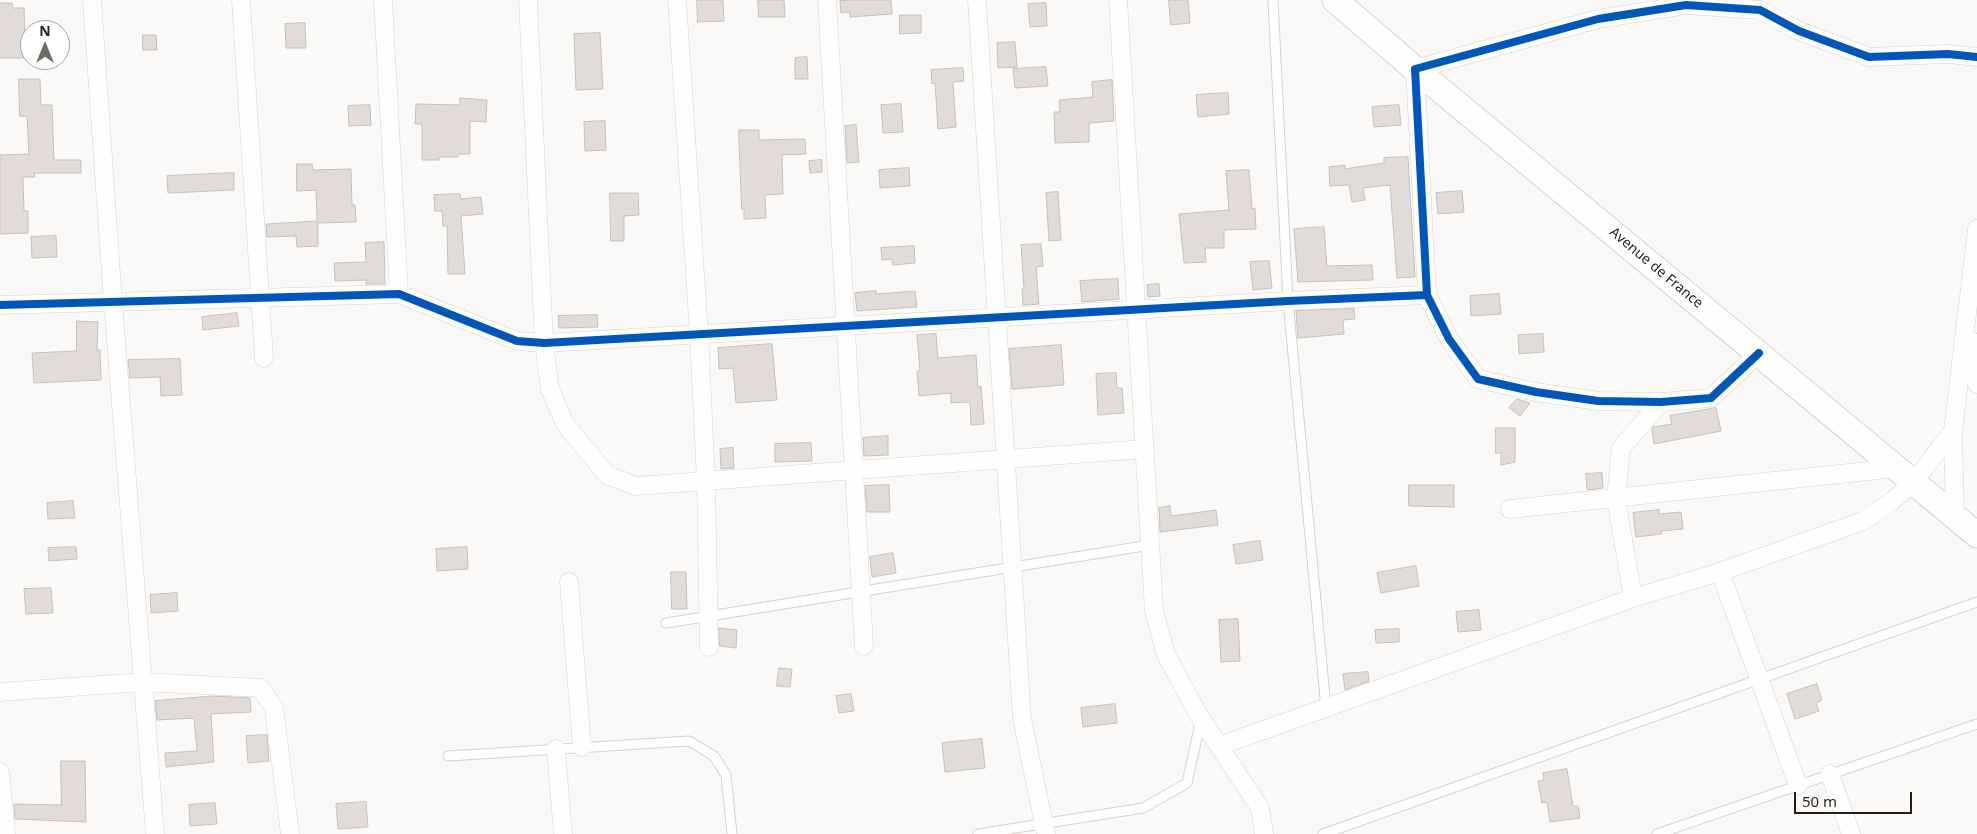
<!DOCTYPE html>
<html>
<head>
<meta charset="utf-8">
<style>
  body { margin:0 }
  #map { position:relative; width:1977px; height:834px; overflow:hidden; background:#fbf9f7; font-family:"Noto Sans",sans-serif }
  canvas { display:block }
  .north { position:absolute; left:20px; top:20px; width:50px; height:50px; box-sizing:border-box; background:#fff; border:1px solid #a7a5a2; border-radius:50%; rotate:0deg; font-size:14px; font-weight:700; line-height:20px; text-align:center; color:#241e16 }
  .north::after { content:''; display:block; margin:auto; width:18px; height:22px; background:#6f6b65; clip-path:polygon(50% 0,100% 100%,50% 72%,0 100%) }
  .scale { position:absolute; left:1794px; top:792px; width:118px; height:22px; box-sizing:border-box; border:2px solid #241e16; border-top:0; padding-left:6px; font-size:15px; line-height:18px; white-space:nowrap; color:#241e16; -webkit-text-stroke:4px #fff; paint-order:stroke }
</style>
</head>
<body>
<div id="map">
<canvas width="1977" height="834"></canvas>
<div class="north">N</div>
<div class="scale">50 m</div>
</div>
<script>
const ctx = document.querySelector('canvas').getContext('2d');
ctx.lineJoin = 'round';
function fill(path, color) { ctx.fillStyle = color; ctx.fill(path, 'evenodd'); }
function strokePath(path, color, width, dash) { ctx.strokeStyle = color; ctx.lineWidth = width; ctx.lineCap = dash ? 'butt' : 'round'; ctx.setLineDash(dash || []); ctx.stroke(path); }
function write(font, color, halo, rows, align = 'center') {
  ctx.font = font + ' "Noto Sans",sans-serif'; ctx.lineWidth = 4.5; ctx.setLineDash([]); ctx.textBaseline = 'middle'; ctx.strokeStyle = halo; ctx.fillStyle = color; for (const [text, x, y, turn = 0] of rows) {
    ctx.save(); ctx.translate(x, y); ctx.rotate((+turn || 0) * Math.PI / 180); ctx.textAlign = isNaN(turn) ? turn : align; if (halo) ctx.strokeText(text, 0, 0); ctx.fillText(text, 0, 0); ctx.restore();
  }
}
const building = new Path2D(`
  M697 0H723L724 21 698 22Z
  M758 0H784L785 17H759Z
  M853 0H891L892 14 850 17V12L841 13 840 1Z
  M1169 0H1188L1190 23 1171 25Z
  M0 3H12L13 8H24L25 40H30V58H0Z
  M1046 3 1047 26 1030 27 1028 4Z
  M900 15H921V33L900 34Z
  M305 23 306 48H286L285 24Z
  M600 33 603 89 576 90 574 34Z
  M143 35H156L157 50H143Z
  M1015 42 1017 67 998 68 997 43Z
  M807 57 808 79H795V58Z
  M1046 67 1048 86 1015 88 1013 69Z
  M963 68 964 81 953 82 956 127 938 129 935 83 932 84 931 70Z
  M19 79H40L41 105H52L54 160H81V173H34L35 177H23L24 211H28V233L0 234V155L29 154 27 116H20Z
  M1112 80 1114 121 1089 123V142L1055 143 1054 112H1060L1059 100 1093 97 1092 82Z
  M1228 93 1229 114 1198 117 1196 95Z
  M460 98 487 100 486 122 470 121V154H458V157H439V160H422V124H415L416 104 460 105Z
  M901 104 903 132 883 133 881 105Z
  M370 105 371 125 349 126 348 106Z
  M1399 105 1401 125 1374 127 1372 107Z
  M605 121 606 150 585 151 584 122Z
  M856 125 859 162 847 163 845 126Z
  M739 130H759V140L805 139 806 154 782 155 783 194 765 195 766 218 744 219V209H742Z
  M1408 157 1415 277 1397 278 1390 185 1363 188 1365 200 1352 202 1349 185 1330 186 1329 167 1345 165V169L1384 163V158Z
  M822 160V172L810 173 809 161Z
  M297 164H312L313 170 351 169 352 205H355L356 222 318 223V246L297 247 296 236 267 237 266 224 317 221 316 190 297 191Z
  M909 168 910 186 880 188 879 170Z
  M1249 170 1252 209 1255 208 1256 229 1224 230V248H1205L1206 262 1184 263 1179 214 1229 210 1226 171Z
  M234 173V190L168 193 167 176Z
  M1462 191 1464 212 1438 214 1436 193Z
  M1058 192 1061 240 1049 241 1046 193Z
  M610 193H638L639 215 624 216V241H611Z
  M460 194 461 199 481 197 483 214 461 216 465 274H448L447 226H443L442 211H435L434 195Z
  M1324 227 1327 266 1372 265 1373 280 1298 282 1294 229Z
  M56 236 57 257 32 258 31 237Z
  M384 242 385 284H366V280L335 281 334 263 366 262 365 243Z
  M1041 244 1043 266 1036 267 1039 304 1023 305 1022 289H1024L1021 245Z
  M914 246 915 263 893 265 892 259 882 260 881 248Z
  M1269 261 1272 288 1253 290 1250 262Z
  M1118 279 1119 299 1082 302 1080 281Z
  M1159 284 1160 296 1148 297 1147 285Z
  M876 291V294L915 291 917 307 857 311 855 293Z
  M1499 294 1501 314 1471 316 1470 296Z
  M1354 309 1355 319 1343 320 1344 334 1298 338 1296 311Z
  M237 313 239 326 203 330 202 317Z
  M597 315 598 327 559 328 558 316Z
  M77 321 98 322 97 350H100L101 380 34 383 32 353 76 351Z
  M936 334 938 358 976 355 978 387 981 386 984 424 971 425 970 402 951 403V393L919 396 917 371H920L917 335Z
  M1543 334 1544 352 1519 354 1518 335Z
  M772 344 777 400 736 403 733 368 719 369 718 348Z
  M1061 345 1064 385 1012 389 1009 349Z
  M180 359 182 395 161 396 160 377 130 378 128 360Z
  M1116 373 1117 388H1122L1124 413 1098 415 1096 374Z
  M1517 399 1530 403 1520 416 1509 408Z
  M1716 408 1721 431 1654 444 1652 429 1653 427 1672 424 1670 416Z
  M1496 428H1515V462L1501 465V453H1496Z
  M888 436V455L864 456 863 438Z
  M811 443 812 461 775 462V444Z
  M733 448 734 468 721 469 720 449Z
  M1602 473 1603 488 1587 490 1586 474Z
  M889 485 890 512H867L865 486Z
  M1409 485H1454V507L1409 506Z
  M73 501 75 518 48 519 47 503Z
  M1170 506 1171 516 1216 510 1218 525 1160 532 1159 508Z
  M1659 510V514L1681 512 1683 529 1661 531 1662 534 1636 537 1633 513Z
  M1260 541 1263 560 1236 564 1233 545Z
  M76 547 77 559 49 561 48 548Z
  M467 547 468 569 437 571 436 549Z
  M893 553 896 573 872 577 870 557Z
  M1416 566 1419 586 1381 593 1377 573Z
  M671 572H686L687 609H672Z
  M51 588 53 613 26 614 24 589Z
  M177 593 178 611 151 613 150 595Z
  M1479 610 1481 630 1458 632 1456 612Z
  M1238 619 1240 661 1221 662 1219 620Z
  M719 628 737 630 736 648 720 646Z
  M1399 629V642L1376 643 1375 630Z
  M779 668 792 669 790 687 777 686Z
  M1368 672 1369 681 1345 690 1343 674Z
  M1817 684 1822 700 1816 703 1819 711 1795 719 1787 694Z
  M851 694 854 711 839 713 836 696Z
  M213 696 250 698 251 712 211 714 214 762 166 767 165 753 197 751 194 718 157 720 155 701Z
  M1115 704 1117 723 1083 727 1081 708Z
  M267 735 269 761 248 763 246 736Z
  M982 739 985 768 945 772 942 743Z
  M61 761H85L86 822 15 819 14 804 61 805Z
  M1567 769 1573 806H1578L1580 818 1550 822 1547 802 1542 803 1538 781 1544 780 1543 773Z
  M366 802 368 827 338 829 336 804Z
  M215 803 217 824 190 826 189 805Z`);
fill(building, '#e1dcd8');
strokePath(building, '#c5c1bc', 1);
const service = new Path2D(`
  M1273 0 1288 301 1326 708
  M666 623 1150 545
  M448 756 689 741 714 756 726 775 732 834
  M978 834 1143 808 1187 783 1201 719
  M1323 834 1977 602
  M1657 834 1977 724`);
const minor = new Path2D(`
  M92 0 113 302 155 834
  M241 0 264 358
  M383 0 399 294
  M528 0 544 343 550 389 565 424 607 475 636 486 1145 449
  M677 0 699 334 706 481 709 647
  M827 0 864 646
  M977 0 1022 719 1046 834
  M1118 0 1154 610 1166 655 1201 719 1260 808 1264 834
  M0 305 399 294 517 341 544 343 1288 301 1427 295
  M1970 340 1977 384
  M1759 353 1711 398 1661 402 1598 401 1536 392 1478 379 1449 339 1427 295 1415 69 1598 19 1686 5 1760 10 1799 31 1869 57 1948 54 1977 57
  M1510 509 1896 468
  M1955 517 1953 431 1977 229
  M1720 572 1798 785
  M569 582 582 747
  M1633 598 1616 498 1621 448 1661 402
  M0 692 143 682 260 688 274 708 290 834
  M1219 746 1633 598 1720 572 1863 521 1892 501 1913 483 1953 431
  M556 749 563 834
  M0 772 6 834
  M1830 774 1851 834`);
const secondary = new Path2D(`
  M1335 0 1415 69 1977 535`);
strokePath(service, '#d6d2cd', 11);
strokePath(minor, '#d6d2cd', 19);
strokePath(secondary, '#d6d2cd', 27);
strokePath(service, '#fefefe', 9);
strokePath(minor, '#fefefe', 18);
strokePath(secondary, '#fefefe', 25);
strokePath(new Path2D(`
  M0 305 399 294 517 341 544 343 1288 301 1427 295
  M1759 353 1711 398 1661 402 1598 401 1536 392 1478 379 1449 339 1427 295 1415 69 1598 19 1686 5 1760 10 1799 31 1869 57 1948 54 1977 57`), '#0057b8', 8);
write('14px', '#241e16', '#fff', [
  ["Avenue de France",1656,268,40]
]);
</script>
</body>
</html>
